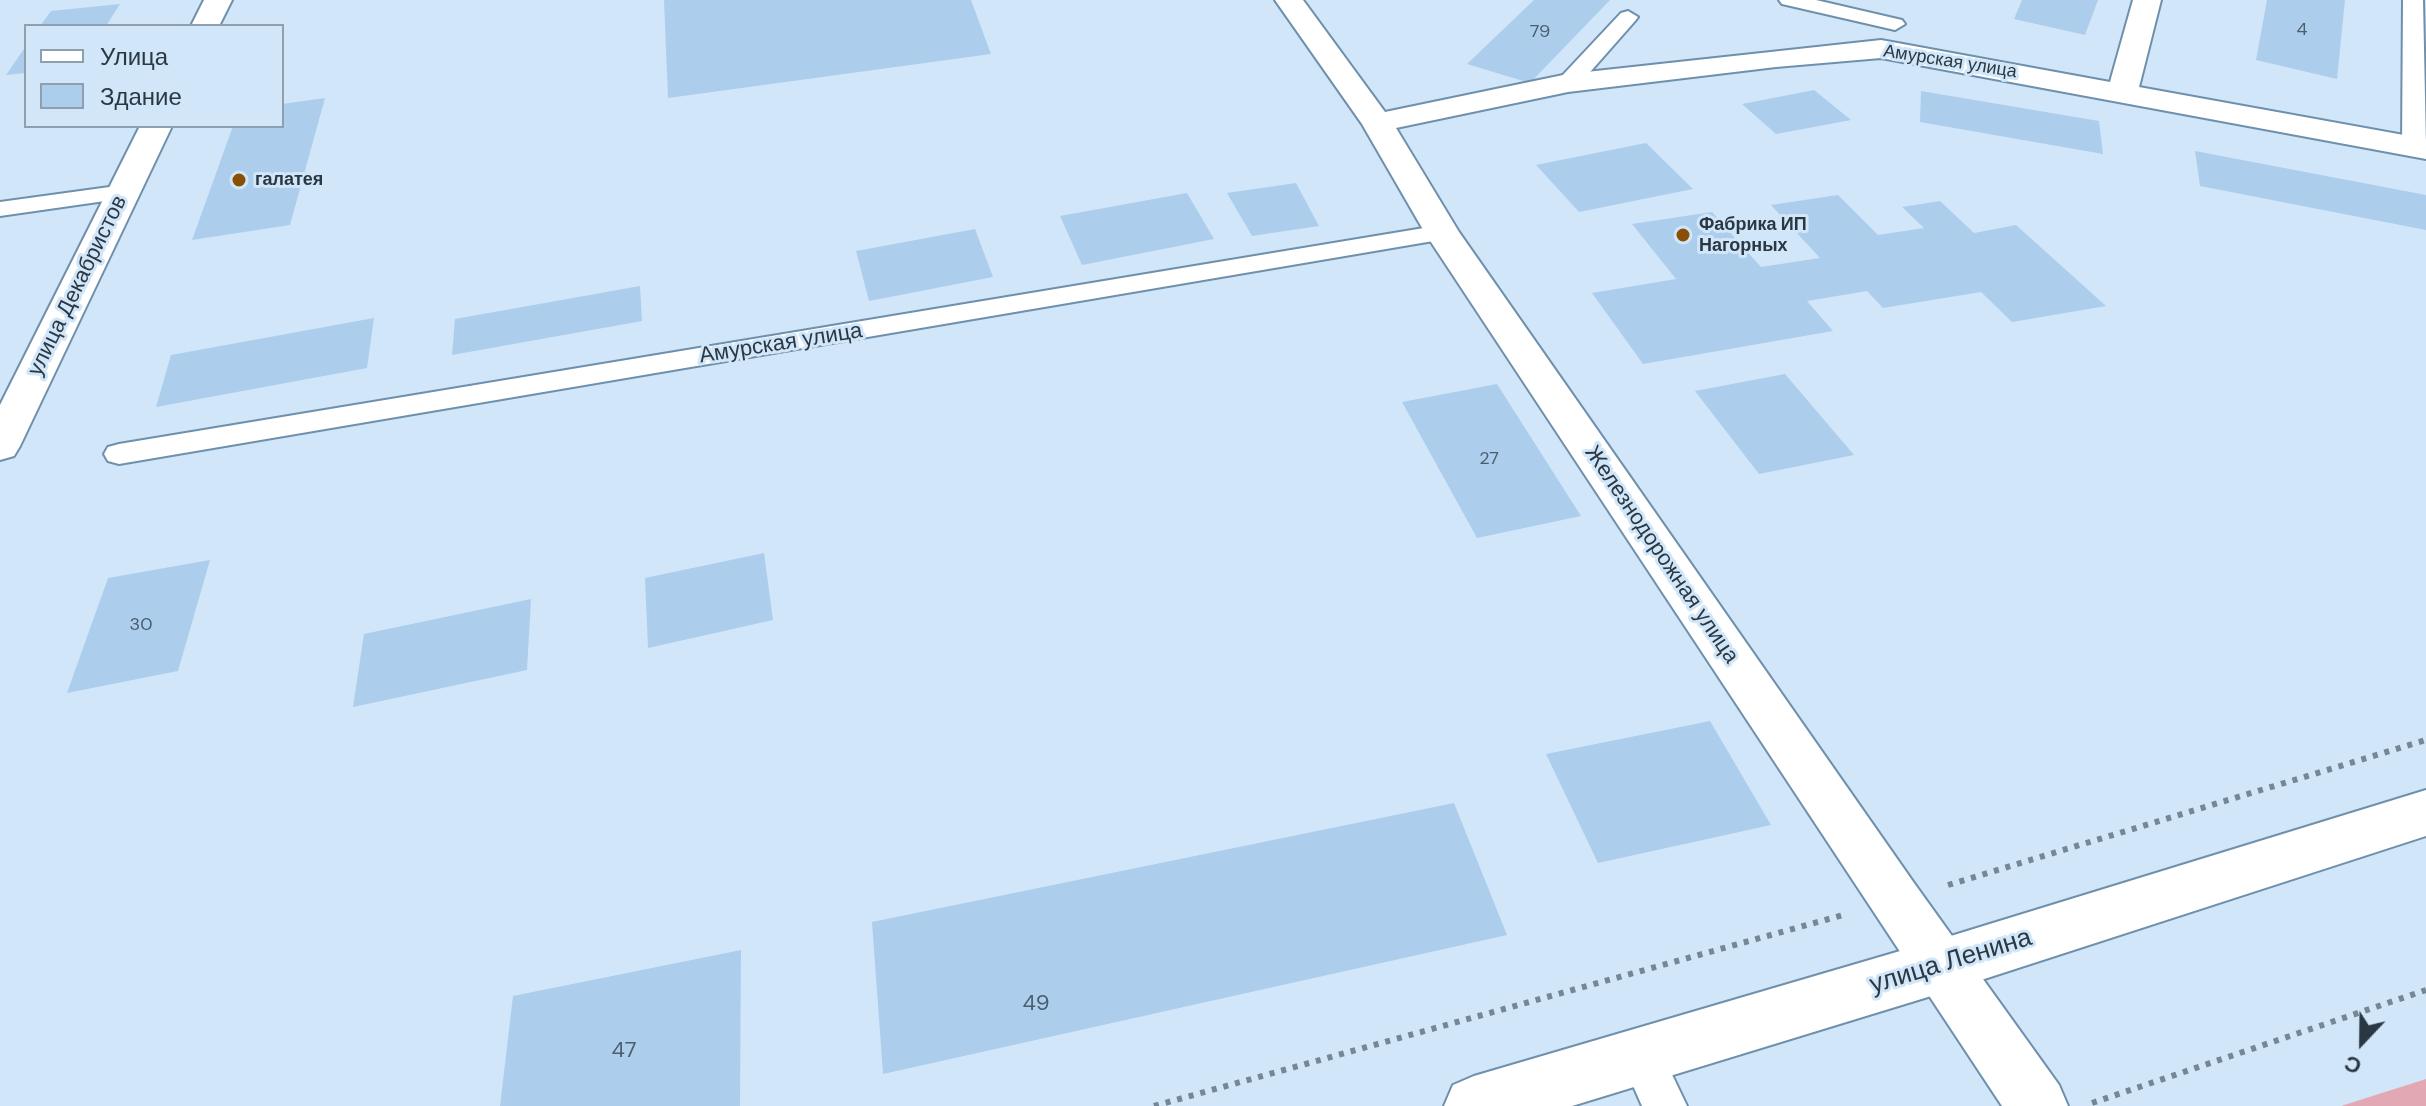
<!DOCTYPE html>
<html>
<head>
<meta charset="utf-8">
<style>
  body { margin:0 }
  #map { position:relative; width:2426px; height:1106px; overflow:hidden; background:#d1e6f8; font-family:"DM Sans",sans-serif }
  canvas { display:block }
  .legend { position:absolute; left:24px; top:24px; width:260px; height:104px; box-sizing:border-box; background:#d1e6f8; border:2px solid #8ea0b0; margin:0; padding:10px 14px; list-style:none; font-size:24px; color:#2a3844 }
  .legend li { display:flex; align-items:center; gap:16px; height:40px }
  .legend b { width:40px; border:2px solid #8ea0b0 }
  .north { position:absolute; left:2322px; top:1002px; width:80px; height:80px; -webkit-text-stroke:6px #d1e6f8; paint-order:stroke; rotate:202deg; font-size:22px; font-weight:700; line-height:32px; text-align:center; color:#2a3844 }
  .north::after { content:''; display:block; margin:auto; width:28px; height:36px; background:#2a3844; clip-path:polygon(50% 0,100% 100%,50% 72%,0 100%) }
</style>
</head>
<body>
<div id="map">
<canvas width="2426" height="1106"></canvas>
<ul class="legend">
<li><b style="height:10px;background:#fff"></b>Улица</li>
<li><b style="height:22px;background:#acceec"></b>Здание</li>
</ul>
<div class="north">С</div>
</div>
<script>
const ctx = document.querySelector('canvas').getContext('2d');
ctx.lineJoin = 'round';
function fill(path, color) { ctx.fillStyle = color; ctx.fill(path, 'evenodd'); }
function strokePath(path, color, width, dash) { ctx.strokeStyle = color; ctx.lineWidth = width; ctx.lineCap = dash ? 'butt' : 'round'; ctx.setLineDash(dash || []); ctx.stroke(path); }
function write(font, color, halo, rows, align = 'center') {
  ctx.font = font + ' "DM Sans",sans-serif'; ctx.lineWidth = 6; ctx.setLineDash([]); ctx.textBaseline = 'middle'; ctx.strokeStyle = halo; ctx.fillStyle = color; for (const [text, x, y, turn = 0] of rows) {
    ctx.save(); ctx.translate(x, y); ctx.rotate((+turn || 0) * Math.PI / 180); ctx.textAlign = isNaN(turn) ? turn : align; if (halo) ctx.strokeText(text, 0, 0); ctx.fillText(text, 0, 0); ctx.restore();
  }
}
fill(new Path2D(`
  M2426 1079V1106H2341Z`), '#e2a9b5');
fill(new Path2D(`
  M664 0H971L991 54 668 98Z
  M1534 0H1610L1530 83 1467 64Z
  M2022 0H2098L2085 35 2014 19Z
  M2267 0H2345L2337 79 2256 60Z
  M120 4 106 26H40L51 11Z
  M26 46V73L6 75Z
  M1814 90 1851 120 1776 134 1742 104Z
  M1921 91 2099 121 2103 154 1920 122Z
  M325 98 290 225 192 240 233 126H282V104Z
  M1646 143 1693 189 1579 212 1536 165Z
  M2195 151 2426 195V230L2200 186Z
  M1296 183 1319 226 1252 236 1227 193Z
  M1187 193 1214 239 1082 265 1060 216Z
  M1838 195 1878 235 1924 228 1902 207 1940 201 1974 233 2016 225 2106 306 2012 322 1981 292 1883 308 1867 291 1807 301 1833 331 1643 364 1592 293 1676 279 1632 224 1712 212 1761 267 1820 258 1771 205Z
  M975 229 993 277 869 301 856 251Z
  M640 286 642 321 452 355 455 319Z
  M374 318 367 368 156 407 171 355Z
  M1785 374 1854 455 1759 474 1695 391Z
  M1497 384 1581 516 1477 538 1402 402Z
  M764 553 773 620 648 648 645 578Z
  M210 560 178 671 67 693 108 578Z
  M531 599 527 670 353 707 364 634Z
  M1710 721 1771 825 1598 863 1546 754Z
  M1454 803 1507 935 883 1074 872 922Z
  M741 950 740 1106H500L513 996Z`), '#acceec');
const lane = new Path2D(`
  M1779 0H1816L1902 20 1905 24 1895 30 1782 4Z
  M2403 0H2423L2426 146 2422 151H2406L2402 146Z
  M1628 11 1638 17 1635 21 1576 88H1560L1557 83 1560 78 1621 13Z
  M124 185 133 187 136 192 133 197 0 216V202Z
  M1442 225 1451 228 1455 233 1451 238 119 464 108 461 104 454 108 447 119 444Z
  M1641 1035 1656 1041 1687 1106H1642L1620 1056 1626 1041Z`);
const street = new Path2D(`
  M204 0H232L219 26H191Z
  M1275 0H1303L1385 112 1568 74 1881 40 2110 82 2133 0H2161L2139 87 2426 139V159L1881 58 1776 67 1568 92 1396 128 1459 232 1914 883 2059 1085 2068 1106H2002L1425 233 1362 124Z
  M140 126H172L20 446 14 456 0 460V405Z`);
const secondary = new Path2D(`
  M2426 790V836L1941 993 1572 1106H1444L1453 1085 1474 1076 1941 939Z`);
strokePath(lane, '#6f90ac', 4);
strokePath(street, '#6f90ac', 4);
strokePath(secondary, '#6f90ac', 4);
strokePath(new Path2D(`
  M1948 885 2426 740
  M2092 1103 2426 990
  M1154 1106 1843 915`), '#758795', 6, [5, 7]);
fill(lane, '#fff');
fill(street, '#fff');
fill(secondary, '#fff');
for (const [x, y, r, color] of [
  [239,180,8,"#895005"],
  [1683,235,8,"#895005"]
]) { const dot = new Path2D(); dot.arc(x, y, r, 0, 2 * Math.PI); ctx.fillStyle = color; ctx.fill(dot); strokePath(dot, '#d1e6f8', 3); }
write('18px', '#4a5e6e', null, [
  ["4",2302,30],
  ["79",1540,32],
  ["27",1489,459],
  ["30",141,625]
]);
write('18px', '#2a3844', '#d1e6f8', [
  ["Амурская улица",1950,62,9]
]);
write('bold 18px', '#2a3844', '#d1e6f8', [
  ["галатея",255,180],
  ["Фабрика ИП",1699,225],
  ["Нагорных",1699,246]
], 'left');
write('22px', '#2a3844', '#d1e6f8', [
  ["улица Декабристов",78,286,-64],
  ["Амурская улица",781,344,-9],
  ["Железнодорожная улица",1661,555,56]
]);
write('22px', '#4a5e6e', null, [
  ["49",1036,1004],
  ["47",624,1051]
]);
write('26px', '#2a3844', '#d1e6f8', [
  ["улица Ленина",1951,962,-17]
]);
</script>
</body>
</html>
